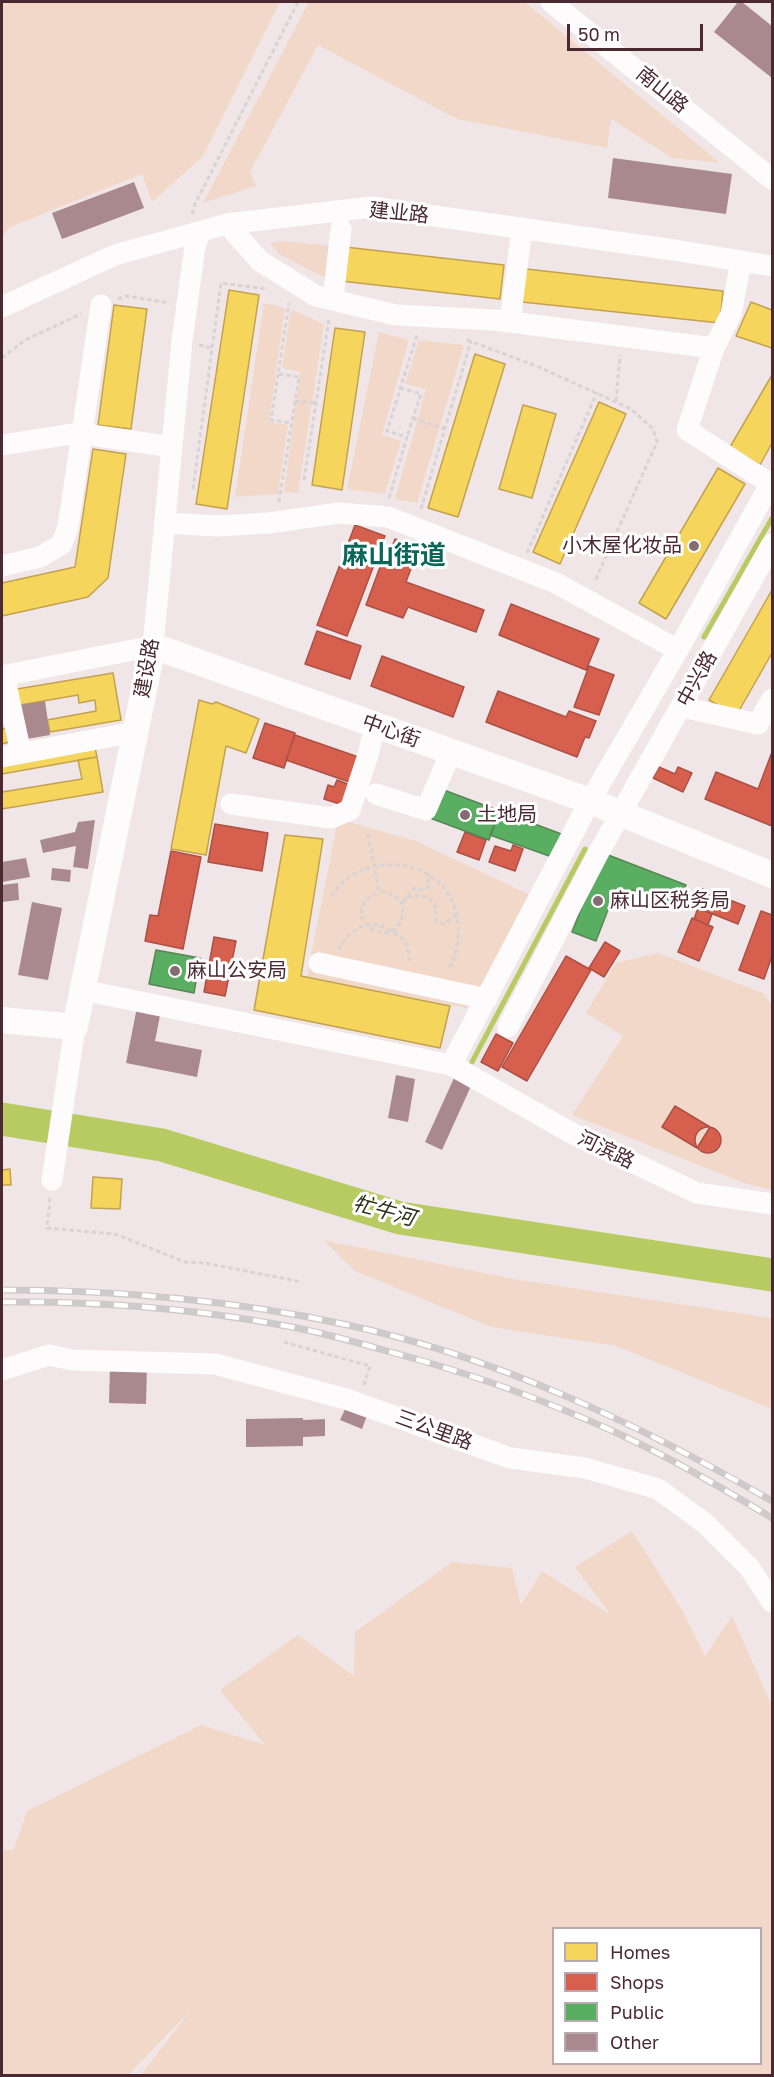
<!DOCTYPE html>
<html>
<head>
<meta charset="utf-8">
<style>
  body { margin:0 }
  #map { position:relative; width:774px; height:2077px; overflow:hidden; background:#f0e6e8; font-family:"Golos Text",sans-serif }
  canvas { display:block }
  .frame { position:absolute; inset:0; border:3px solid #4b2933; pointer-events:none }
  .legend { position:absolute; left:552px; top:1927px; width:210px; height:138px; box-sizing:border-box; background:#fff; border:2px solid #b7a9ad; margin:0; padding:8px 10px; list-style:none; font-size:18px; color:#4b2933 }
  .legend li { display:flex; align-items:center; gap:12px; height:30px }
  .legend b { width:30px; border:2px solid #b7a9ad }
  .scale { position:absolute; left:567px; top:24px; width:136px; height:27px; box-sizing:border-box; border:3px solid #4b2933; border-top:0; padding-left:8px; font-size:18px; line-height:21px; white-space:nowrap; color:#4b2933; -webkit-text-stroke:4px #fff; paint-order:stroke }
</style>
</head>
<body>
<div id="map">
<canvas width="774" height="2077"></canvas>
<div class="frame"></div>
<ul class="legend">
<li><b style="height:16px;background:#f6d55c"></b>Homes</li>
<li><b style="height:16px;background:#d6604d"></b>Shops</li>
<li><b style="height:16px;background:#5aae61"></b>Public</li>
<li><b style="height:16px;background:#a9898e"></b>Other</li>
</ul>
<div class="scale">50 m</div>
</div>
<script>
const ctx = document.querySelector('canvas').getContext('2d');
ctx.lineJoin = 'round';
function fill(path, color) { ctx.fillStyle = color; ctx.fill(path, 'evenodd'); }
function strokePath(path, color, width, dash) { ctx.strokeStyle = color; ctx.lineWidth = width; ctx.lineCap = dash ? 'butt' : 'round'; ctx.setLineDash(dash || []); ctx.stroke(path); }
function write(font, color, halo, rows, align = 'center') {
  ctx.font = font + ' "Golos Text","Noto Sans SC",sans-serif'; ctx.lineWidth = 6; ctx.setLineDash([]); ctx.textBaseline = 'middle'; ctx.strokeStyle = halo; ctx.fillStyle = color; for (const [text, x, y, turn = 0] of rows) {
    ctx.save(); ctx.translate(x, y); ctx.rotate((+turn || 0) * Math.PI / 180); ctx.textAlign = isNaN(turn) ? turn : align; if (halo) ctx.strokeText(text, 0, 0); ctx.fillText(text, 0, 0); ctx.restore();
  }
}
fill(new Path2D(`
  M2 2H280L203 156 152 202 142 174 10 227 2 237Z
  M309 2H525L720 163 672 158 611 119 607 148 457 119 318 45 250 172 256 186 203 203Z
  M285 241 331 246 327 279 279 254 270 243Z
  M264 303 285 308 269 422 288 425 278 494 235 497Z
  M293 310 324 324 298 493 284 492 300 372 282 368 290 314Z
  M379 332 409 340 382 435 401 441 385 494 347 489Z
  M419 340 464 345 417 503 395 499 426 389 405 384Z
  M338 819 416 841 530 895 506 946 467 1008 307 977Z
  M658 953 763 993 772 1006V1190L744 1183 572 1115 623 1036 586 1013 616 963Z
  M323 1240 513 1279 772 1318V1409L616 1346 491 1327 355 1271Z
  M632 1531 682 1610 705 1656 732 1616 772 1706V2075H141L190 2011 128 2075H2V1851L14 1849 27 1811 201 1725 265 1745 220 1690 298 1635 354 1676 355 1632 452 1562 512 1568 521 1605 542 1571 611 1615 575 1567ZM554 1928H760V2064H554Z`), '#f2d8c8');
const homes = new Path2D(`
  M345 247 504 265 500 299 341 281Z
  M526 269 723 291 720 323 522 302Z
  M229 290 259 295 227 509 196 504Z
  M751 302 772 310V348L736 336Z
  M114 305 147 309 131 429 98 425Z
  M335 328 365 332 342 490 312 485Z
  M475 354 505 364 458 517 428 508Z
  M772 375V443L760 465 730 447Z
  M599 402 626 414 560 564 533 552Z
  M523 405 556 414 532 498 499 489Z
  M93 449 126 454 108 578 88 597 2 616V583L75 567Z
  M718 468 745 484 666 619 639 603Z
  M772 590V653L736 716 709 700Z
  M113 673 121 720 50 732 47 720 96 711 95 700 79 703 78 695 14 706 11 690Z
  M199 700 212 704 216 702 259 719 246 753 226 746 206 855 171 849Z
  M10 727 13 741 2 744V729Z
  M94 743 97 757 2 774V761Z
  M97 757 103 792 2 809V792L82 779 78 760Z
  M285 835 323 839 301 976 450 1006 440 1048 254 1010Z
  M10 1169 11 1185H2V1170Z
  M93 1177 122 1179 120 1209 91 1208Z`);
fill(homes, '#f6d55c');
strokePath(homes, '#c3a150', 1.5);
const shops = new Path2D(`
  M355 525 385 536 347 636 317 625Z
  M395 539 419 547 406 582 484 610 476 632 408 607 403 618 366 605 380 567H385Z
  M511 604 599 639 586 670 499 635Z
  M317 631 361 646 350 679 305 664Z
  M382 656 464 687 453 717 371 686Z
  M589 666 614 675 599 715 574 707Z
  M498 691 566 717 569 711 596 721 589 738 585 737 577 757 486 722Z
  M265 723 295 733 284 768 253 758Z
  M295 735 364 759 355 784 286 760Z
  M772 752V826L705 799 716 772 758 789Z
  M659 767 675 774 678 767 692 773 683 792 653 778Z
  M337 780 353 786 346 806 324 799 328 785 334 787Z
  M215 824 268 833 262 871 208 862Z
  M465 832 486 840 479 860 457 852Z
  M513 845 523 849 515 871 489 862 495 846 511 851Z
  M171 851 201 857 183 949 145 941 150 915 158 916Z
  M702 889 745 906 738 924 695 907Z
  M698 908 712 914 708 925 694 919Z
  M761 911 772 915V956L764 979 739 970Z
  M692 918 713 927 699 961 678 952Z
  M214 937 236 941 225 996 204 992Z
  M605 942 620 951 604 977 589 968Z
  M566 956 591 970 527 1081 502 1067Z
  M496 1034 513 1043 498 1071 481 1062Z
  M675 1106 710 1127 697 1148 662 1127Z
  M695 1140a13 13 0 1 1 26 0a13 13 0 1 1-26 0Z`);
fill(shops, '#d6604d');
strokePath(shops, '#ac5045', 1.5);
const public = new Path2D(`
  M441 789 500 811 489 840 430 818Z
  M500 811 564 835 555 858 490 835Z
  M603 853 686 885 677 908 632 890 630 894 616 889 596 941 572 932Z
  M156 950 200 958 194 993 149 984Z`);
fill(public, '#5aae61');
strokePath(public, '#568653', 1.5);
strokePath(new Path2D(`
  M704 637 772 518
  M472 1062 585 849`), '#b8cb63', 5);
strokePath(new Path2D(`
  M2 1119 162 1145 400 1218 772 1275`), '#b8cb63', 33);
fill(new Path2D(`
  M738 2H742L772 26V78L714 32Z
  M613 158 732 174 726 214 608 198Z
  M134 182 144 208 62 239 52 213Z
  M45 701 50 735 21 740 14 706Z
  M95 820 88 869 73 867 76 846 43 853 40 840 75 832 78 822Z
  M26 858 30 877 2 882V862Z
  M52 868 71 870 70 882 51 880Z
  M18 883 19 900 2 902V885Z
  M32 902 62 908 48 980 18 975Z
  M137 1007 161 1011 155 1041 202 1050 197 1077 126 1063Z
  M396 1075 415 1079 408 1122 388 1118Z
  M454 1078 471 1086 442 1150 425 1142Z
  M110 1367H147L146 1404 109 1403Z
  M347 1405 368 1413 362 1429 340 1420Z
  M303 1418V1420L325 1419V1436L303 1437V1446L246 1447V1419Z`), '#a9898e');
strokePath(new Path2D(`
  M192 214 195 204 298 2
  M118 299 126 296 170 303
  M467 340 539 367 631 409 653 429 657 442 595 581
  M199 345 212 348
  M2 358 25 340 81 314
  M278 374 271 420 292 423
  M400 388 421 394 407 437
  M295 401 316 403
  M616 401 620 355
  M413 418 445 429
  M304 480 329 319
  M193 489 221 283 267 289
  M389 498 407 437 387 431 417 335
  M279 502 299 377 278 374 289 303
  M421 509 471 341
  M527 553 597 392
  M368 834 379 891C391 893 397 895 403 905 405 962 327 917 379 891
  M331 896C337 889 343 880 351 876 395 849 456 871 458 927 459 942 456 958 447 971
  M407 897C419 895 427 894 435 904L436 921 444 924 457 914
  M403 902 414 888 424 890 428 887 429 874
  M338 949C351 930 365 917 388 929 394 932 403 937 406 944 408 949 409 957 410 962
  M50 1198 47 1228 115 1234 185 1262 205 1263 302 1282
  M284 1342 370 1366 364 1385`), '#d8d3d4', 3, [4.5, 3]);
strokePath(new Path2D(`
  M551 2 772 179
  M227 224 260 261 316 296 396 315 494 320 714 348 687 430 771 484
  M333 300 341 229
  M2 307 115 255 227 224 371 207 667 249 772 266
  M510 322 522 228
  M714 348 731 314 741 261
  M2 445 78 433 172 447
  M165 523 217 526 269 523 339 513 388 517 556 583 678 650
  M2 566 40 557 62 544 68 527 101 305
  M4 675 21 753
  M2 676 153 646 182 341 195 247 200 232
  M682 707 758 724 772 699
  M2 757 135 732
  M376 794 426 810 451 752
  M231 804 331 818 350 810 368 755 375 725
  M319 963 487 999
  M82 990 451 1065 590 801 678 650 772 481
  M508 1027 599 852 772 544
  M451 1065 577 1136 697 1193 772 1204
  M52 1180 75 1027
  M2 1370 49 1355 72 1360 215 1364 346 1399 510 1458 585 1468 658 1489 706 1524 749 1567 772 1602`), '#fdfbfc', 21);
strokePath(new Path2D(`
  M2 1020 75 1027 153 646 590 801 772 875`), '#fdfbfc', 26);
const rail = new Path2D(`
  M2 1290C116 1290 231 1300 343 1324 495 1356 639 1424 772 1501
  M2 1302C95 1301 189 1308 281 1325 317 1331 352 1341 387 1351 466 1372 543 1399 617 1433 671 1458 722 1488 772 1518`);
strokePath(rail, '#cec9ca', 7);
strokePath(rail, '#fff', 4.5, [14]);
for (const [x, y, r, color] of [
  [694,546,6,"#856b72"],
  [465,815,6,"#856b72"],
  [598,901,6,"#856b72"],
  [175,971,6,"#856b72"]
]) { const dot = new Path2D(); dot.arc(x, y, r, 0, 2 * Math.PI); ctx.fillStyle = color; ctx.fill(dot); strokePath(dot, '#fff', 2); }
write('20px', '#4b2933', '#fff', [
  ["南山路",662,90,39],
  ["建业路",399,213,6],
  ["建设路",147,668,-80],
  ["中兴路",697,679,-61],
  ["中心街",391,731,20],
  ["河滨路",606,1150,26],
  ["三公里路",434,1430,20]
]);
write('20px', '#4b2933', '#fff', [
  ["小木屋化妆品",682,546,"right"],
  ["土地局",477,815],
  ["麻山区税务局",610,901],
  ["麻山公安局",187,971]
], 'left');
write('italic 21px', '#2a3019', '#fff', [
  ["牤牛河",384,1211,15]
]);
write('bold 26px', '#09665a', '#fff', [
  ["麻山街道",394,556]
]);
</script>
</body>
</html>
